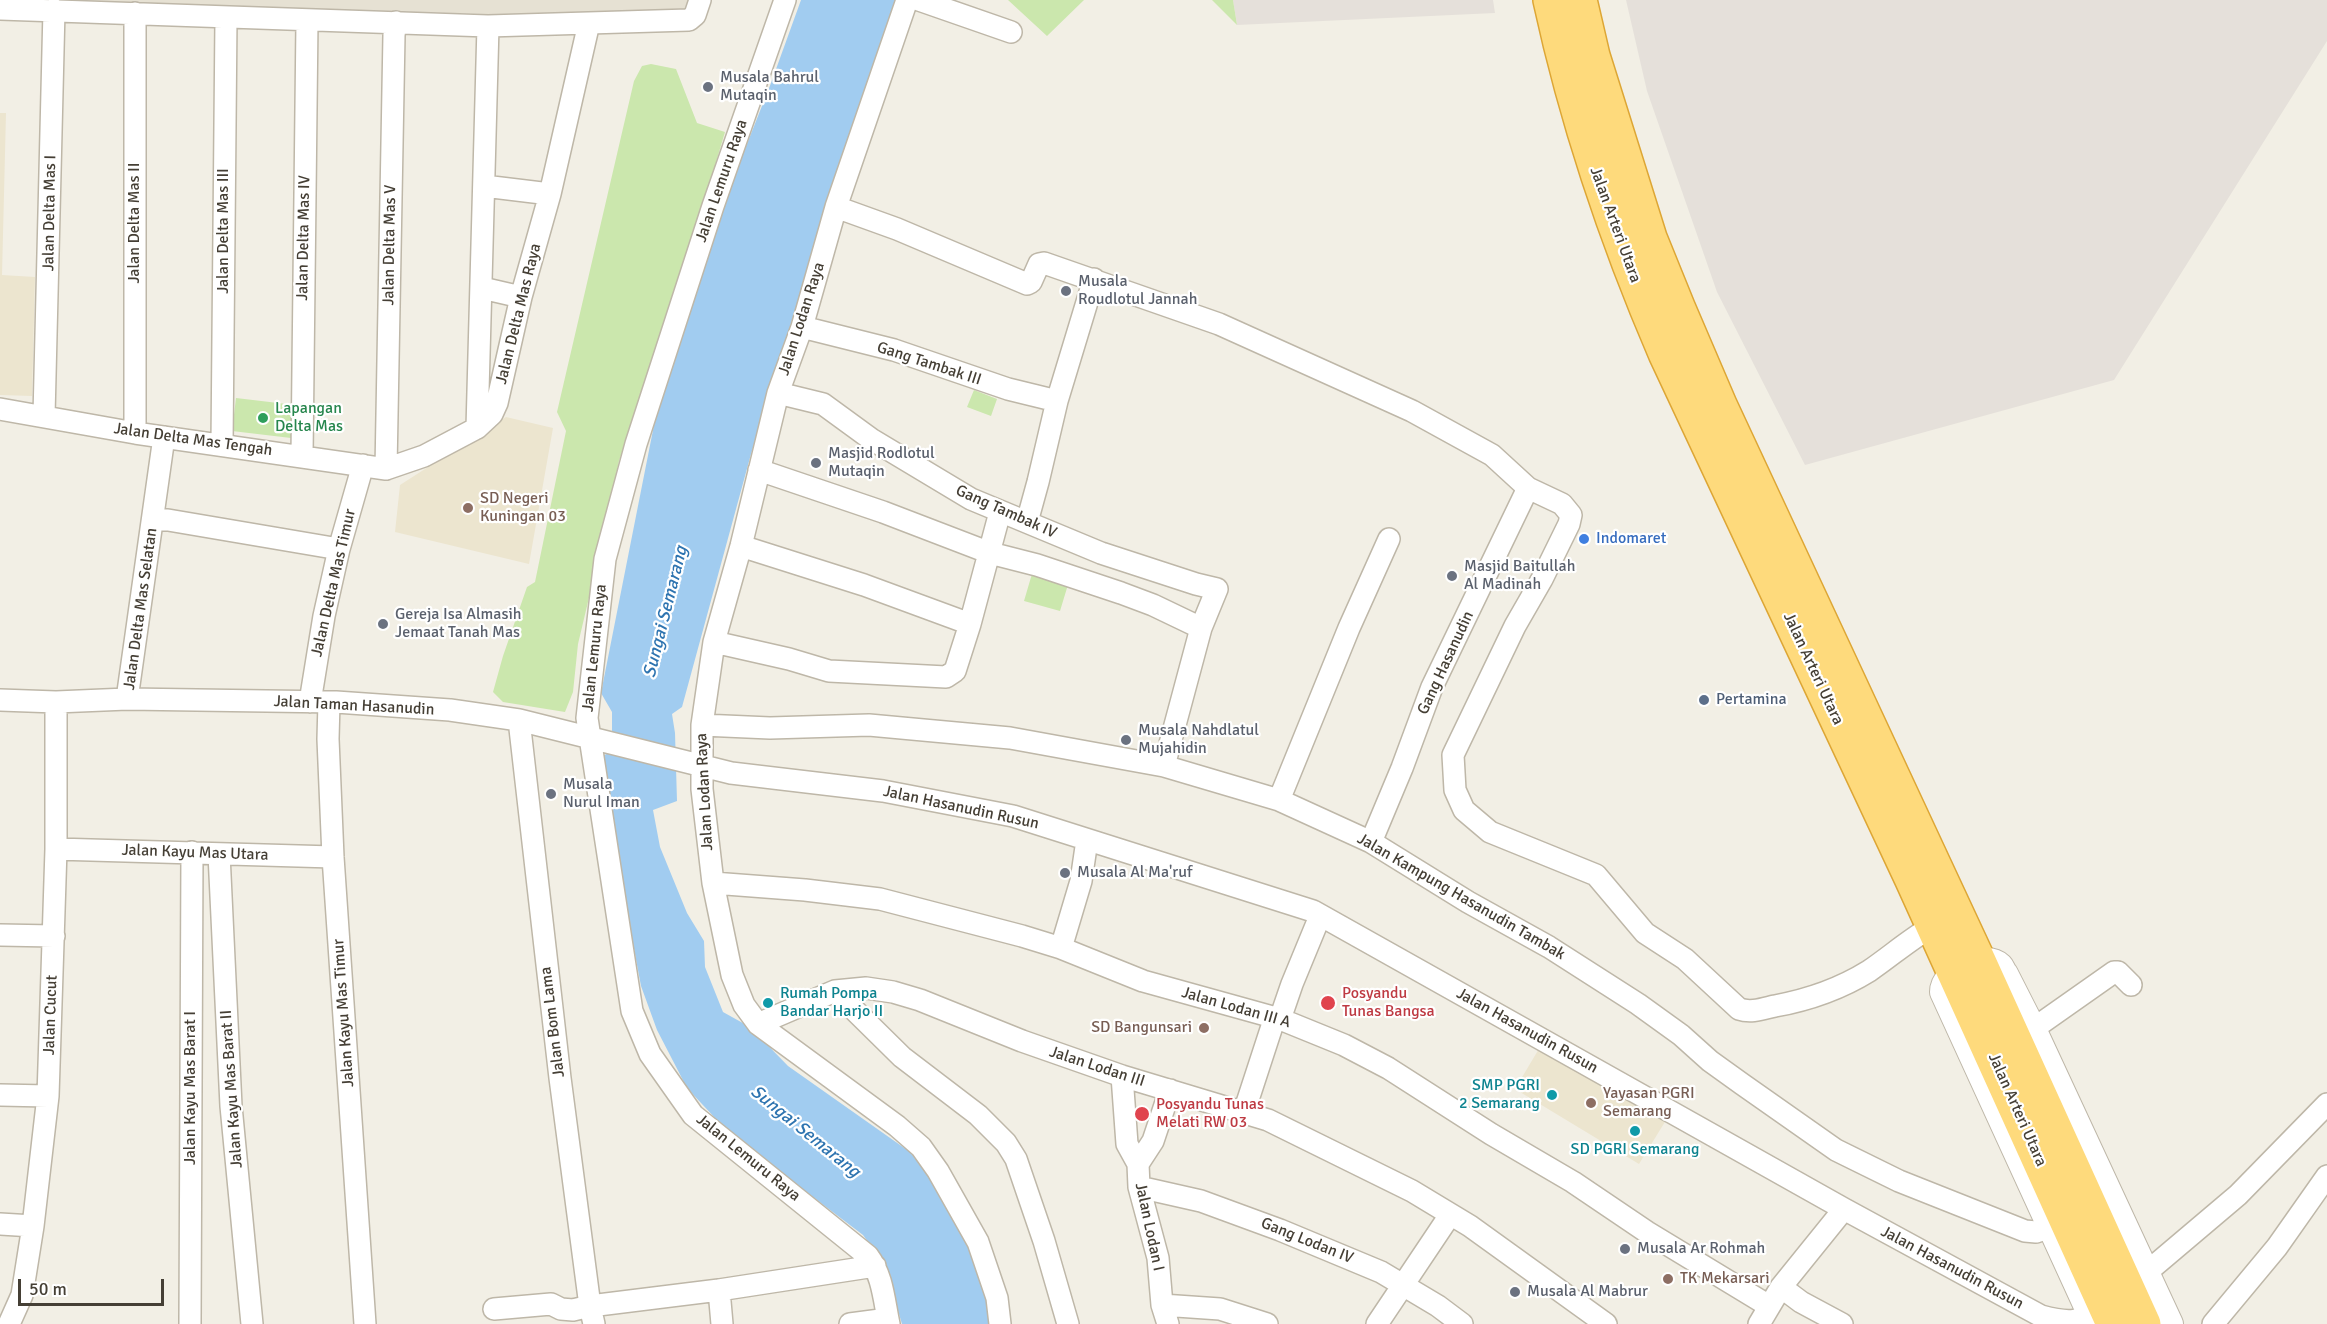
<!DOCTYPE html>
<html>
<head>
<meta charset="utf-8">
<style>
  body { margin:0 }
  #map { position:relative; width:2327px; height:1324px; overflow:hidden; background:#f2efe5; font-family:Signika,sans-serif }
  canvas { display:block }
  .scale { position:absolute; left:18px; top:1279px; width:146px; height:27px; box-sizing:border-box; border:3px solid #453f35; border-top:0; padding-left:8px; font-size:18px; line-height:21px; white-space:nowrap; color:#453f35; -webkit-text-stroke:4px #fff; paint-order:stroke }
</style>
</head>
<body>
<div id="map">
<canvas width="2327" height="1324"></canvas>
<div class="scale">50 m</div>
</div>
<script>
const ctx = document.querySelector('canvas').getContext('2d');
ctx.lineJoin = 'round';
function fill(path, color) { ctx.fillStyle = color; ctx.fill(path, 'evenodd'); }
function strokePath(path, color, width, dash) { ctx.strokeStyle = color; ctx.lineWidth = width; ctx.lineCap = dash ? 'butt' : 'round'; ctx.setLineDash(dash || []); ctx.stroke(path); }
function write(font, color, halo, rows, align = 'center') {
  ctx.font = font + ' Signika,sans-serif'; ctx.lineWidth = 4.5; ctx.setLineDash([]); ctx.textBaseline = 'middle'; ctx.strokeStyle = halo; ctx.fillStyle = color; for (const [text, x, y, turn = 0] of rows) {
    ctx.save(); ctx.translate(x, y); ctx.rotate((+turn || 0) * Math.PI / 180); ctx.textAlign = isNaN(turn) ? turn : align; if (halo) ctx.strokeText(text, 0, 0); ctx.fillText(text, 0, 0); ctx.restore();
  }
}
fill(new Path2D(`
  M0 0H691L687 20Z`), '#e6e1d3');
fill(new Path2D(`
  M1233 0H1493L1495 13 1237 25Z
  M1626 0H2327V41L2114 380 1805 465 1717 292 1647 91Z`), '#e5e0da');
fill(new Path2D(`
  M0 113H6L2 275 35 277 32 396 0 395Z
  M506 417 553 428 529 564 395 532 400 485Z
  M1543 1042 1668 1117 1639 1164 1515 1089Z`), '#ece5cf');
fill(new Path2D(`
  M1008 0H1084L1047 36Z
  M1212 0H1233L1237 25Z
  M651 64 676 69 697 123 725 132 697 226 619 461 597 564 578 644 573 692 565 712 503 702 493 692 503 656 527 587 535 582 566 431 557 412 634 81 642 66Z
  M974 390 997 399 991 416 967 407Z
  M236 398 295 405 291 438 232 431Z
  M1034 567 1070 578 1060 611 1024 601Z`), '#cbe7ad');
fill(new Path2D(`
  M801 0H901L831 192 751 454 682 707 672 714 675 733 677 801 653 810 660 847 687 913 704 941 705 967 723 1012 750 1027 788 1066 910 1152 939 1190 976 1243 992 1324H902L884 1264 863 1235 730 1134 687 1088 657 1030 641 986 598 758 617 749 612 731V712L601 693 654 425 693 281 771 83Z`), '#a1ccf0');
const minor = new Path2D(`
  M785 0 713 206 636 444 605 559 587 718 632 1011 650 1054 693 1115 868 1256C883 1276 884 1301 889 1324
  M907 0 836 207 802 327 778 393 741 546 714 642 702 725V789L713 883 732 975 744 1005 758 1024 897 1126 921 1147 938 1171 978 1242 997 1298 1000 1324
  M919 0 1011 32
  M0 9 488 26 689 20 695 15 700 0
  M550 194 589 23
  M836 207 897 229 1027 284 1031 282 1039 264 1044 263 1219 324 1412 411 1492 455 1528 488 1562 504 1571 515 1569 524 1542 579 1515 626 1453 755 1455 790 1464 810 1490 832 1596 875 1645 933 1685 959 1739 1009C1751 1013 1762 1009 1775 1006 1808 1000 1840 989 1869 971 1891 956 1910 939 1933 926
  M482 288 521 297
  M802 327 894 350 1008 389 1057 401
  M778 393 823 404 871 439 971 499 1101 553 1196 584 1217 589 1201 628 1164 766
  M0 409 135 433 386 469 424 456 477 428 488 26
  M44 416 54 10
  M477 428 492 414 497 403 521 297 550 194 484 186
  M135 433V13
  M222 444 226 18
  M302 456 307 21
  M386 469 394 35 396 22
  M759 470 883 512 990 553 1037 565 1121 593 1153 605 1201 628
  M154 520H168L339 549
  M1027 522 1038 482 1057 401 1094 279
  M741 546 864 585 970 624 1000 512
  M714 642 789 659 829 671 946 677 955 671 970 624
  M127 699 164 437
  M0 700 56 702 127 699 336 702 450 710 519 720 731 773 883 791 1013 816 1313 911 1844 1209 2041 1316C2071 1324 2078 1323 2105 1306
  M310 702 324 616 339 549 363 465
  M329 702 328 739 333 857 365 1324
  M519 720 560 1078 590 1306 594 1324
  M702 725 770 728 869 725 1010 738 1164 766 1279 800 1371 842 1468 902 1549 947 1638 1004 1681 1035 1710 1061 1742 1084 1836 1150 1899 1181 2025 1231 2036 1232 2050 1227
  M1279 800 1349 628 1389 539
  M1371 842 1402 768 1432 687 1528 488
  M56 849 333 857
  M219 854 231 1106 252 1324
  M713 883 805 890 880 899 1022 936 1061 948 1143 981 1280 1019 1344 1045 1388 1068 1491 1134 1573 1182 1647 1232 1769 1306
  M0 935 54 936
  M1061 948 1081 881 1087 840
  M835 991 902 1057 978 1115 1006 1143 1016 1159 1044 1241 1068 1324
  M1280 1019 1292 984 1320 916
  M758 1024 835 991 866 988 893 992 920 1000 1022 1041 1122 1076 1268 1120 1412 1191 1470 1226 1606 1324
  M2033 1029 2114 972H2118L2131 985
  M1122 1076 1127 1144 1138 1164 1139 1187 1158 1258 1162 1305 1168 1324
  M0 1095 48 1096
  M1244 1112 1275 1017
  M1138 1164 1153 1141 1170 1090
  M1139 1187 1201 1201 1280 1230 1381 1272 1438 1306 1462 1324
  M0 1224 33 1226
  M2134 1283 2238 1195 2327 1104
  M1781 1287 1801 1302 1842 1324
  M719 1290 875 1266
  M1162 1305 1220 1309 1267 1324
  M494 1309 551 1304 561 1309 573 1310 590 1306 719 1290 722 1324
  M9 1324 22 1295 33 1226 48 1096 56 849V702
  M190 1324 192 852
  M850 1324 888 1319
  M1377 1324 1450 1215
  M1759 1324 1781 1287 1844 1209
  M2213 1324 2277 1247 2327 1176`);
const tertiary = new Path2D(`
  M2095 1324 1943 992C1943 970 1986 952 2000 966 2002 968 2003 972 2005 974L2033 1029 2170 1324`);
const trunk = new Path2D(`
  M1550 0C1577 124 1615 237 1665 353L1912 880 2113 1324
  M1580 0 1593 56 1650 238 1678 307 1720 405 1979 961 2144 1324`);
strokePath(minor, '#beb7a8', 24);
strokePath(tertiary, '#beb7a8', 28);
strokePath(trunk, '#dda635', 36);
strokePath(minor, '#fff', 21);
strokePath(tertiary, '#fff', 26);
strokePath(trunk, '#feda7c', 33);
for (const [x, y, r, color] of [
  [708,87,6,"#6b7280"],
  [1066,291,6,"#6b7280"],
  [263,418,6,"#2e9e5b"],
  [816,463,6,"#6b7280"],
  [468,508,6,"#8d6e63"],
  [1584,539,6,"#3f7fe0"],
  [1452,576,6,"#6b7280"],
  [383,624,6,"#6b7280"],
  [1704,700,6,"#5c6f8a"],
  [1126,740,6,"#6b7280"],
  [551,794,6,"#6b7280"],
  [1065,873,6,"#6b7280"],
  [768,1003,6,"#0f9aa8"],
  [1328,1003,8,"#e0444e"],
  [1204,1028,6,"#8d6e63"],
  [1552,1095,6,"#0f9aa8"],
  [1591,1103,6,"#8d6e63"],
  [1142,1114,8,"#e0444e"],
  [1635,1131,6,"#0f9aa8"],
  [1625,1249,6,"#6b7280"],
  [1668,1279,6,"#8d6e63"],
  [1515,1292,6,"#6b7280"]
]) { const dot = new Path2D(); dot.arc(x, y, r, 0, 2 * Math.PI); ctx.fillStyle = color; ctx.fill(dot); strokePath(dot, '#fff', 2); }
write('16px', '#5b616d', '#fff', [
  ["Musala Bahrul",720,78],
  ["Mutaqin",720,96],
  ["Musala",1078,282],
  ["Roudlotul Jannah",1078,300],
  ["Masjid Rodlotul",828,454],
  ["Mutaqin",828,472],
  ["Masjid Baitullah",1464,567],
  ["Al Madinah",1464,585],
  ["Gereja Isa Almasih",395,615],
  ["Jemaat Tanah Mas",395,633],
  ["Musala Nahdlatul",1138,731],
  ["Mujahidin",1138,749],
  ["Musala",563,785],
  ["Nurul Iman",563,803],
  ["Musala Al Ma'ruf",1077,873],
  ["Musala Ar Rohmah",1637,1249],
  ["Musala Al Mabrur",1527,1292]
], 'left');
write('16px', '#453f35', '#fff', [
  ["Jalan Lemuru Raya",722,181,-71],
  ["Jalan Delta Mas I",50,213,-89],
  ["Jalan Delta Mas II",135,223,-90],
  ["Jalan Arteri Utara",1615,225,70],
  ["Jalan Delta Mas III",224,231,-90],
  ["Jalan Delta Mas IV",304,238,-89],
  ["Jalan Delta Mas V",390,245,-89],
  ["Jalan Delta Mas Raya",519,314,-76],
  ["Jalan Lodan Raya",802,319,-72],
  ["Gang Tambak III",929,364,18],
  ["Jalan Delta Mas Tengah",193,440,8],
  ["Gang Tambak IV",1006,512,24],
  ["Jalan Delta Mas Timur",334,583,-77],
  ["Jalan Delta Mas Selatan",141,609,-82],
  ["Jalan Lemuru Raya",595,648,-84],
  ["Gang Hasanudin",1446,663,-65],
  ["Jalan Arteri Utara",1813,669,65],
  ["Jalan Taman Hasanudin",354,706,3],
  ["Jalan Lodan Raya",705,792,-93],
  ["Jalan Hasanudin Rusun",961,808,12],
  ["Jalan Kayu Mas Utara",195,853,2],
  ["Jalan Kampung Hasanudin Tambak",1461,897,30],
  ["Jalan Lodan III A",1236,1008,16],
  ["Jalan Kayu Mas Timur",344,1013,-94],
  ["Jalan Cucut",51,1015,-88],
  ["Jalan Bom Lama",553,1022,-97],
  ["Jalan Hasanudin Rusun",1527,1031,29],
  ["Jalan Lodan III",1097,1067,18],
  ["Jalan Kayu Mas Barat I",191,1088,-90],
  ["Jalan Kayu Mas Barat II",232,1089,-94],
  ["Jalan Arteri Utara",2017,1110,66],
  ["Jalan Lemuru Raya",748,1158,39],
  ["Jalan Lodan I",1149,1227,78],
  ["Gang Lodan IV",1307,1241,22],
  ["Jalan Hasanudin Rusun",1952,1268,28]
]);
write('16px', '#27864d', '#fff', [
  ["Lapangan",275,409],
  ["Delta Mas",275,427]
], 'left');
write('16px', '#785e54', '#fff', [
  ["SD Negeri",480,499],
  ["Kuningan 03",480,517],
  ["SD Bangunsari",1192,1028,"right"],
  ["Yayasan PGRI",1603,1094],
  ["Semarang",1603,1112],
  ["TK Mekarsari",1680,1279]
], 'left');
write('16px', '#366cbe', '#fff', [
  ["Indomaret",1596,539]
], 'left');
write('16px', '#4e5e75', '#fff', [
  ["Pertamina",1716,700]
], 'left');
write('16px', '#0d838f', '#fff', [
  ["Rumah Pompa",780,994],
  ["Bandar Harjo II",780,1012],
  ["SMP PGRI",1540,1086,"right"],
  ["2 Semarang",1540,1104,"right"],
  ["SD PGRI Semarang",1635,1150,"center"]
], 'left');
write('16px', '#be3a42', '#fff', [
  ["Posyandu",1342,994],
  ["Tunas Bangsa",1342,1012],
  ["Posyandu Tunas",1156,1105],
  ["Melati RW 03",1156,1123]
], 'left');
write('italic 18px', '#2e74b0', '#fff', [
  ["Sungai Semarang",666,612,-76],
  ["Sungai Semarang",805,1132,39]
]);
</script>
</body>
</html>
